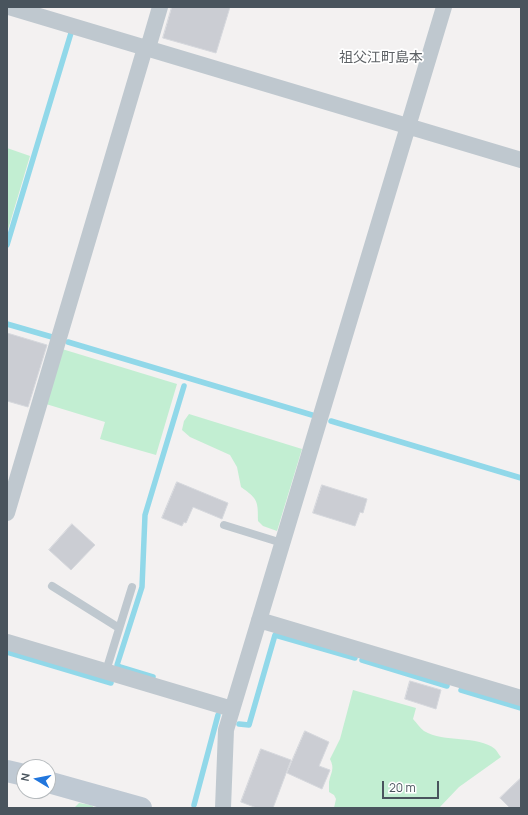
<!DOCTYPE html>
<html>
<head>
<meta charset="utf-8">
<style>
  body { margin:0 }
  #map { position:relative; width:528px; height:815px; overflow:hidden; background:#f3f1f1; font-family:Manrope,sans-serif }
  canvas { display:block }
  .frame { position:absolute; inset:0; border:8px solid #49545d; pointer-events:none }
  .north { position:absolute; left:16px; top:759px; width:40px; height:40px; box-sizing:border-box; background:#fff; border:1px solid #b6bbbe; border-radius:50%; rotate:280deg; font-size:11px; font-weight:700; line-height:16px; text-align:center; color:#49545d }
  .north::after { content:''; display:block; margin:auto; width:14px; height:18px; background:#2176dd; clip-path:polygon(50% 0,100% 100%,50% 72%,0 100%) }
  .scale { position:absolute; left:382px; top:781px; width:57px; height:18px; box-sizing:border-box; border:2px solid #49545d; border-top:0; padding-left:5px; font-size:12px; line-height:14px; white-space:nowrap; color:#49545d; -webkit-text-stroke:3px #fff; paint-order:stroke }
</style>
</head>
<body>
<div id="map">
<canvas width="528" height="815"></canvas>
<div class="frame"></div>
<div class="north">N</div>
<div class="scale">20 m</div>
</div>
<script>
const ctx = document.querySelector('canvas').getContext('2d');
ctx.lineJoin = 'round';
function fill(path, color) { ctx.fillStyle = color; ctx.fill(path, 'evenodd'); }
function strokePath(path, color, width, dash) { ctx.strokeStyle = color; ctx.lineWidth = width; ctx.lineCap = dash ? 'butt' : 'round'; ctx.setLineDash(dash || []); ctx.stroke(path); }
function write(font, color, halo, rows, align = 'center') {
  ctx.font = font + ' Manrope,"Noto Sans JP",sans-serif'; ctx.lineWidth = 3.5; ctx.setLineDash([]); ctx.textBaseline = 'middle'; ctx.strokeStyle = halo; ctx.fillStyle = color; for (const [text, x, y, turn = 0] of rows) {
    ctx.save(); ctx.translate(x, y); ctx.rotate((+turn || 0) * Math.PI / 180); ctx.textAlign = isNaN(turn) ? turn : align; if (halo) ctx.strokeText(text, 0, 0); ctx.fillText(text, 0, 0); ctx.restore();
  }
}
fill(new Path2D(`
  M7 148 30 156 7 233Z
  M62 349 177 384 156 455 100 439 105 422 46 404Z
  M189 414 302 449 277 531 263 526 258 521C258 501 258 499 241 487L237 467 230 455 190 437 182 430 184 421Z
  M353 690 416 708 413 719C417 723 420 728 424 731 444 743 478 735 495 749 497 751 499 755 501 757L459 787 439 808H334L336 799 334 795 329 792C329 789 329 785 329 782 331 772 335 769 330 759L340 739Z
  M79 803 91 805 95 808H74Z`), '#c2eed2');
strokePath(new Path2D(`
  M7 245 71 33
  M7 324 52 337
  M68 342 312 415
  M331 421 521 478
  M7 652 111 683
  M362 660 447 686
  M153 677 120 667 117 665 142 587 145 515 184 386
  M461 690 521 708
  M239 724 249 725 275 635 355 658
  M194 805 218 715`), '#91d8e9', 5.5);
const building = new Path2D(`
  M172 7H230L216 53 163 38Z
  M7 333 47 345 28 407 7 401Z
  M177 482 228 503 222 519 193 507 186 523 184 522 182 526 162 518Z
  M322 485 367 499 363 513 360 512 355 526 313 513Z
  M72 524 95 545 71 570 49 550Z
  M410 681 441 690 436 709 405 699Z
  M305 731 329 742 319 766 330 770 322 789 287 773Z
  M261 749 291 760 273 808H257L241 802Z
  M521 778V808H510L500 798Z`);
fill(building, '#cbcdd3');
strokePath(building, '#d5d7dc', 1);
strokePath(new Path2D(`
  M224 525 282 543
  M52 586 119 628
  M106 671 132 587`), '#bfc8cf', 8);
strokePath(new Path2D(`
  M9 7 521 160
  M148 48 160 7
  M7 513 145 48
  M259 620 521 698
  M7 642 232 709
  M223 808 226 730 444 7`), '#bfc8cf', 16);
strokePath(new Path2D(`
  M7 771 24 775
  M48 782 141 808`), '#bfc9d3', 22);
write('14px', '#5d6165', '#fff', [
  ["祖父江町島本",381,58]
]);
</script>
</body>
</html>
